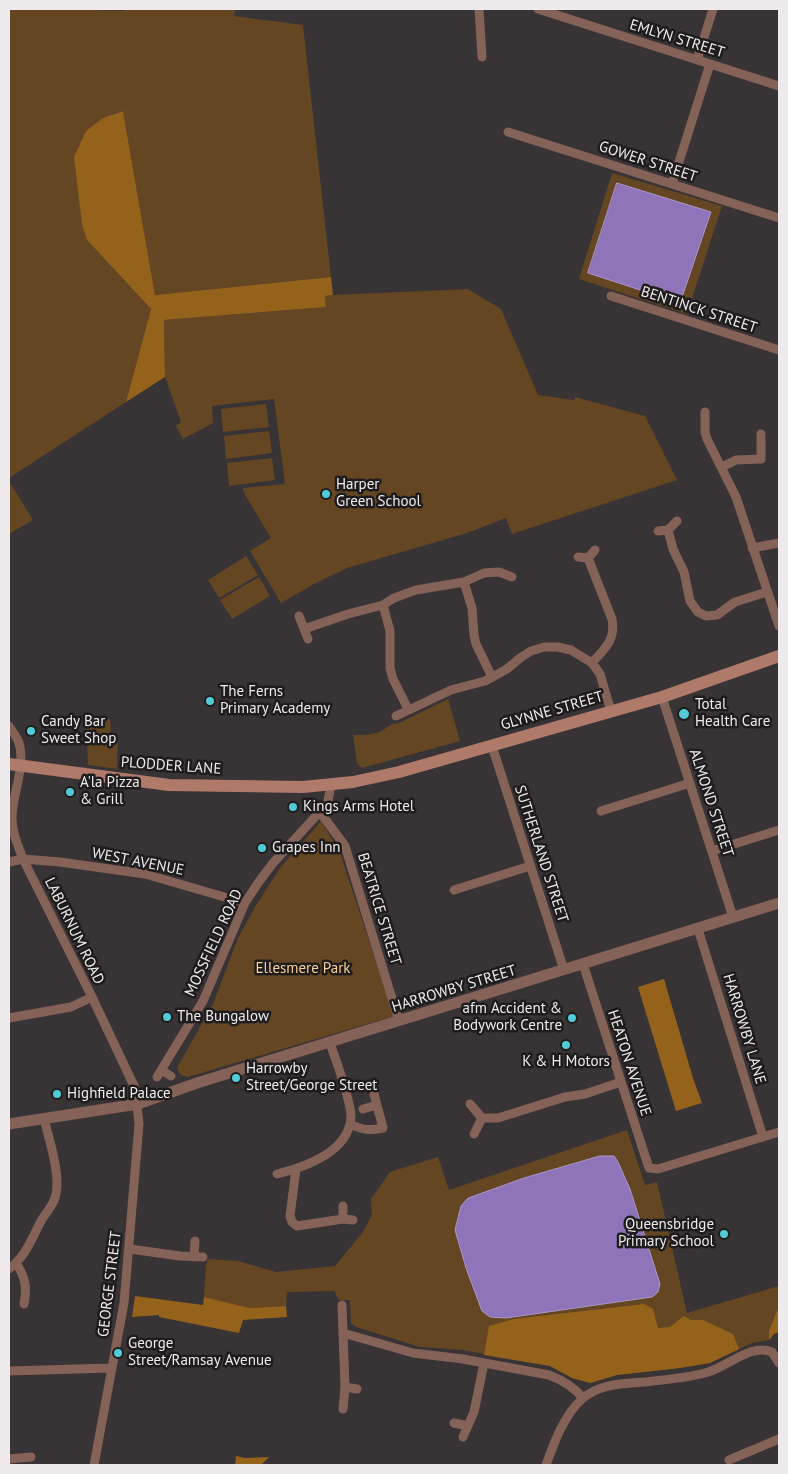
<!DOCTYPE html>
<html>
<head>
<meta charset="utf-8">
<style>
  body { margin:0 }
  #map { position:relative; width:788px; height:1474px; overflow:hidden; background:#383334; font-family:"PT Sans",sans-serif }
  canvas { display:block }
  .frame { position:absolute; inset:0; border:10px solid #efebec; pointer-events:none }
</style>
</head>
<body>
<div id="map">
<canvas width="788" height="1474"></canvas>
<div class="frame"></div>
</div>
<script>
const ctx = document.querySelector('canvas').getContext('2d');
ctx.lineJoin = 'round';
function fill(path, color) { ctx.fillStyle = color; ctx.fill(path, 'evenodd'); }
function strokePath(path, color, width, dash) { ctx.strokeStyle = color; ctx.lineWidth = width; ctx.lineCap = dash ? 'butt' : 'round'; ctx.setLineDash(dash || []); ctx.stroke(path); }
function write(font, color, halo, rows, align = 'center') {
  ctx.font = font + ' "PT Sans",sans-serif'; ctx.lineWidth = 5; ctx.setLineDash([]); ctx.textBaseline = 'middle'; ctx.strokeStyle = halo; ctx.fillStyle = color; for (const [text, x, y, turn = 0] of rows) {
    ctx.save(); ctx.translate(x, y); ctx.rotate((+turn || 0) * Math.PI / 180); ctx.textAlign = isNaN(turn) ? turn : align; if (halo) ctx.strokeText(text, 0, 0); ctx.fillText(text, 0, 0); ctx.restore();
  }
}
fill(new Path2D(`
  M9 9H62L123 11 124 9H235L234 16 303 25 331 277 155 295 123 111 103 118 87 240 151 309 126 402 9 478Z
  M612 173 722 206 687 314 579 279Z
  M468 289 501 309 538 395 574 400 575 397 645 416 677 480 512 534 506 518 467 533 347 568 314 584 281 603 250 551 271 538 244 493 243 488 285 484 274 399 212 406 213 423 183 439 176 426 181 422 165 377 164 320 326 307 325 296 333 295Z
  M266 404 269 427 223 432 221 409Z
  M269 431 272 453 226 459 224 436Z
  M272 458 275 480 229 486 227 463Z
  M9 481 33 520 9 534Z
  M246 556 258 575 219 598 208 580Z
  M259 577 270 596 232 619 220 600Z
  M448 699 460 741 362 768 357 763 353 735C362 735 371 735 379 732 387 729 390 723 399 723Z
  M86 717 110 719 111 734 118 736 117 769 88 765Z
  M321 821 339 850 394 1016 188 1077C182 1076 176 1073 178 1066L213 1004 238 938 255 907 280 868Z
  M627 1130 645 1185 657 1182 687 1313 779 1286V1332L774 1334 769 1340 752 1343 710 1363 680 1368 617 1375 590 1383 572 1378 550 1366 462 1350 420 1347 356 1327 351 1323 350 1300H339L334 1291 287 1292 286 1306 250 1308 204 1297 206 1265 208 1259 238 1261 276 1272 335 1266 363 1232 372 1215 371 1199 390 1172 438 1157 449 1190ZM600 1156 630 1189 660 1284 658 1292 652 1297 506 1318 482 1311 466 1268 455 1230 461 1206 468 1197 524 1178Z`), '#644623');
fill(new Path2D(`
  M123 111 155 295 331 277 333 295 325 296 326 307 164 320 165 377 126 402 151 309 87 240 82 224 74 157 86 131 103 118Z
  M664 979 693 1078 702 1103 676 1111 638 987Z
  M135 1296 203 1305 204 1297 250 1308 286 1306 287 1317 243 1320 239 1333 159 1317V1315L132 1317Z
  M644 1304 653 1309 658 1328 670 1327 684 1316 691 1320H703L733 1334 739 1349 710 1363 680 1368 617 1375 590 1383 572 1378 550 1366 484 1355 489 1326 514 1319Z
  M779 1306V1332L774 1334 769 1340V1331Z
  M236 1456 245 1458 269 1457 261 1465H235Z`), '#95621b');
const water = new Path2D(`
  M617 183 711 212 680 303 588 273Z
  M600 1156H614L618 1162 630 1189 660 1284 658 1292 652 1297 506 1318 490 1317 482 1311 466 1268 455 1230 461 1206 468 1198 524 1178Z`);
fill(water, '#9074b9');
strokePath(water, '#ac98c8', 1);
strokePath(new Path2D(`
  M479 9 482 57
  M538 9 779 86
  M697 60 713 9
  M508 132 779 218
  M672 184 710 64
  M611 296 779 350
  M705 412V432L707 439 736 497 779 626
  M722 467 736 460 761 459V434
  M668 530 673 549 684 572 690 601 698 612 706 616 717 615 735 602 767 592
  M658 531 668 530 677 521
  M752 548 779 543
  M578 557 588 558 595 550
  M588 558 612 619C616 640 605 648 592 663
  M464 582 472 608 474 635 476 644 492 677
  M383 605 390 631V668L393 679 408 709
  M299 616 308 639
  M304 629 348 614 383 605 394 598 416 590 464 582 484 573 499 572 512 577
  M662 697 733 917
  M396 716 451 690 485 681 507 669 520 658 531 651 544 647H558L571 650 592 663 600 674 611 711
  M9 726C12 731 17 737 19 743 26 767 12 794 12 818 12 833 18 845 23 859L92 997 135 1088 139 1124 124 1303 94 1465
  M492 746 564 970
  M601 811 690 783
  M320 812 345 846 399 1021
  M712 851 779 830
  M9 862 23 859 60 862 145 874 245 903
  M454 890 530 866
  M698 929 763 1137
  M583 964 649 1168 658 1169 779 1132
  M9 1018 71 1007 92 997
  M161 1070 171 1076
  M157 1077 203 1001 245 903 258 883 273 863 326 805 328 801 331 785
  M470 1104 482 1118 474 1134
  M363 1109 377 1105
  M482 1118H498L565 1097 585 1094 621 1082
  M350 1124C363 1130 369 1131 383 1128L374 1094
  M296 1169 290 1216 292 1222 297 1226 343 1219 353 1220
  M277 1174C305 1167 349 1152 351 1117 351 1100 336 1061 330 1043
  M343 1219V1206
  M130 1249 180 1256 203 1257
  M194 1257 195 1241
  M16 1263C26 1278 27 1288 24 1304
  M9 1269C25 1257 30 1242 39 1225 43 1215 52 1208 55 1198 62 1177 49 1140 44 1118
  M342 1305 345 1387 343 1409
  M343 1333 413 1353 463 1359 549 1375C562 1380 574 1387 583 1398
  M9 1371 111 1368
  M345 1387 357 1389
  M454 1423 468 1426
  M463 1437 474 1412 484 1363
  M9 1459 31 1457
  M729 1460 779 1439
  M546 1465C554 1443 564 1415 582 1399 600 1383 623 1384 644 1382 665 1380 688 1378 708 1372 729 1366 751 1343 772 1352L779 1363`), '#846257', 9);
strokePath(new Path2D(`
  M9 1124 138 1104 197 1083 779 903`), '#846257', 11);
strokePath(new Path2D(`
  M9 764 169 785 303 787 353 782 399 772 662 697 779 656`), '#b07a6a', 12);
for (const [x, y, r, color] of [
  [326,494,5,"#52cbd9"],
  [210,701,5,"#52cbd9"],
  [684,714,6,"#52cbd9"],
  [31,731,5,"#52cbd9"],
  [70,792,5,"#52cbd9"],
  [293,807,5,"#52cbd9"],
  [262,848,5,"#52cbd9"],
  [167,1017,5,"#52cbd9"],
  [572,1018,5,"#52cbd9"],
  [566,1045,5,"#52cbd9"],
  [236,1078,5,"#52cbd9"],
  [57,1094,5,"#52cbd9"],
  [724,1234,5,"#52cbd9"],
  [118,1353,5,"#52cbd9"]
]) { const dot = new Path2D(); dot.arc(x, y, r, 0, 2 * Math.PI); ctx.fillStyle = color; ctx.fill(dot); strokePath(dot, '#1e1c1c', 2); }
write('15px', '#efebec', '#1e1c1c', [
  ["EMLYN STREET",677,39,17],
  ["GOWER STREET",648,162,18],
  ["BENTINCK STREET",699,310,18],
  ["GLYNNE STREET",552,711,-16],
  ["PLODDER LANE",171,766,4],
  ["ALMOND STREET",711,803,72],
  ["SUTHERLAND STREET",541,854,72],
  ["WEST AVENUE",138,862,11],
  ["BEATRICE STREET",379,909,73],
  ["LABURNUM ROAD",74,931,64],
  ["MOSSFIELD ROAD",214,943,-65],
  ["HARROWBY STREET",454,989,-17],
  ["HARROWBY LANE",744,1029,73],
  ["HEATON AVENUE",629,1063,72],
  ["GEORGE STREET",110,1284,-83]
]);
write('15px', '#efebec', '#1e1c1c', [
  ["Harper",336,485],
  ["Green School",336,502],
  ["The Ferns",220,692],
  ["Primary Academy",220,709],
  ["Total",695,705],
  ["Health Care",695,722],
  ["Candy Bar",41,722],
  ["Sweet Shop",41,739],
  ["A'la Pizza",80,783],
  ["& Grill",80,800],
  ["Kings Arms Hotel",303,807],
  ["Grapes Inn",272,848],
  ["afm Accident &",562,1009,"right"],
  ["Bodywork Centre",562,1026,"right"],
  ["The Bungalow",177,1017],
  ["K & H Motors",566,1062,"center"],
  ["Harrowby",246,1069],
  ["Street/George Street",246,1086],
  ["Highfield Palace",67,1094],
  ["Queensbridge",714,1225,"right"],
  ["Primary School",714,1242,"right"],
  ["George",128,1344],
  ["Street/Ramsay Avenue",128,1361]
], 'left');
write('15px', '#fbce9d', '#1e1c1c', [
  ["Ellesmere Park",303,969]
]);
</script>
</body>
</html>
